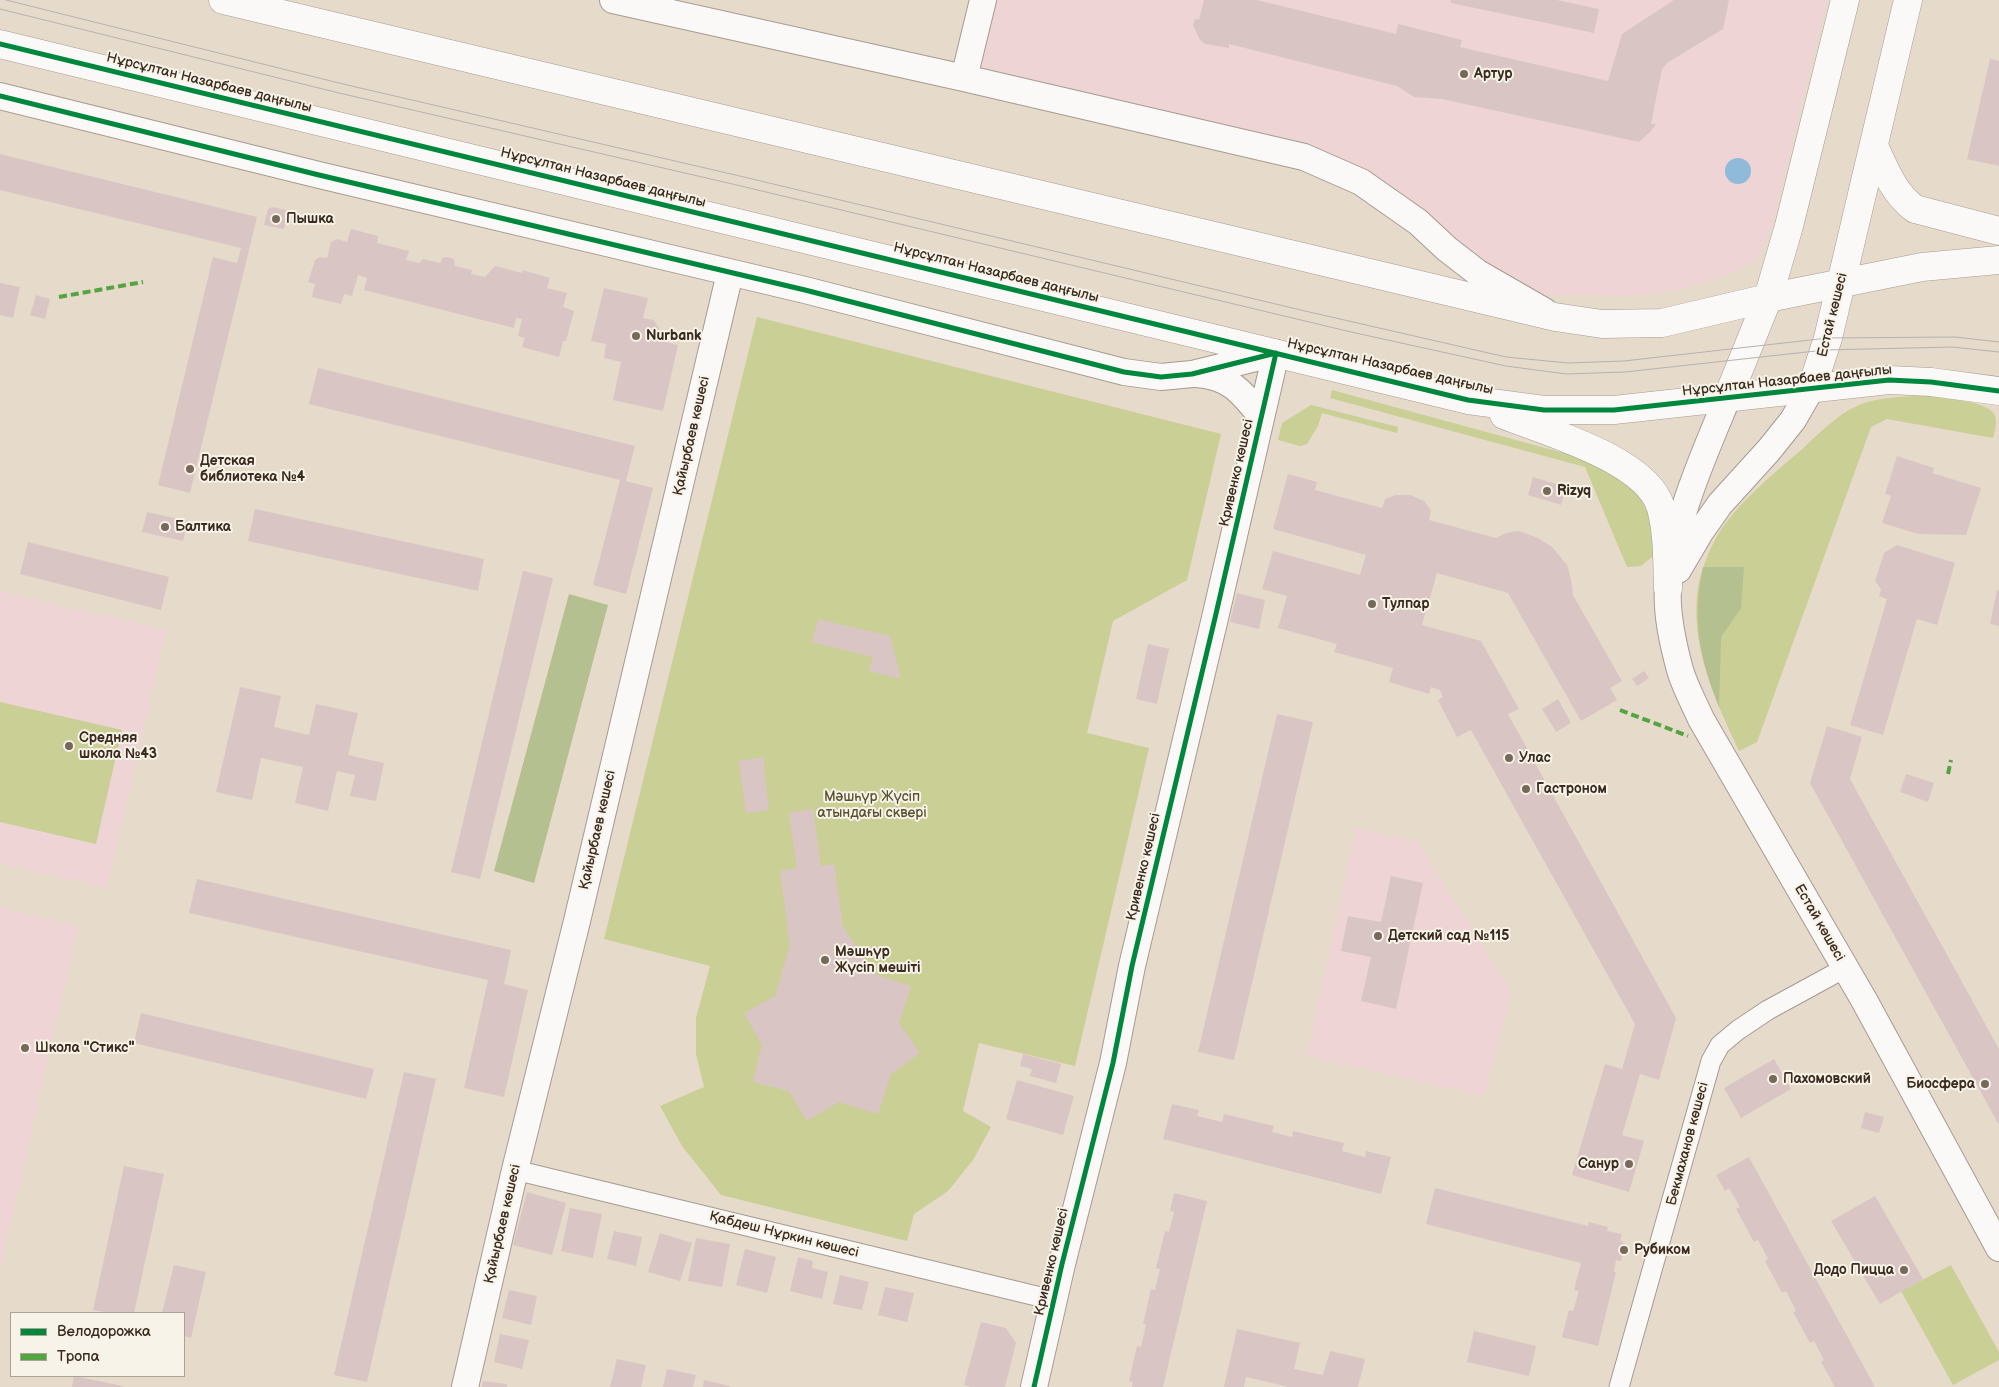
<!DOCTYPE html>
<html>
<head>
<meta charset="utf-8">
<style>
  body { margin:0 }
  #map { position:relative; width:1999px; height:1387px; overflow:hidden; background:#e6daca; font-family:"Balsamiq Sans",sans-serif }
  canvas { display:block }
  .legend { position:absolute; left:10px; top:1312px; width:175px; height:65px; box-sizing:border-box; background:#f7f3e8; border:1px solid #aca397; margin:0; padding:6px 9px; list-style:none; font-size:15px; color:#3b2a1e }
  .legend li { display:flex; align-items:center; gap:10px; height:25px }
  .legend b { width:25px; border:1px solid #aca397 }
</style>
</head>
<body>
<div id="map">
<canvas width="1999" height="1387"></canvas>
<ul class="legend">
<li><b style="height:6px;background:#00873e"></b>Велодорожка</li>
<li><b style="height:6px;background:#54a441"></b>Тропа</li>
</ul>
</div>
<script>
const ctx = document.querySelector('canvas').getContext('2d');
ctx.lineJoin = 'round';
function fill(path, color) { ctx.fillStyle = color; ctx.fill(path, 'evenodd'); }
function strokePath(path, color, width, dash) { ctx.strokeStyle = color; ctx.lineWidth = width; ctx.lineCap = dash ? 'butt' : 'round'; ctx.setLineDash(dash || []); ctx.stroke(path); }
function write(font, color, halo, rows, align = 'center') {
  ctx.font = font + ' "Balsamiq Sans",sans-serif'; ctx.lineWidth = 4; ctx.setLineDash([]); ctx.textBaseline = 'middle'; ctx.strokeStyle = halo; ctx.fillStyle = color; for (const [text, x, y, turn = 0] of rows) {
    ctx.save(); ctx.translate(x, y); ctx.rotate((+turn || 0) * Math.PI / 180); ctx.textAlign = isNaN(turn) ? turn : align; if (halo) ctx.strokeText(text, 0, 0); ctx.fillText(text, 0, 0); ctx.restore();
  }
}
fill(new Path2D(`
  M991 0H1827L1773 224 1762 251 1753 261 1742 268 1713 280 1684 289 1633 296 1539 294 1518 289 1368 176 983 75 978 65Z
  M0 592 166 630 107 888 0 863Z
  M1356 829 1417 841 1511 992 1484 1096 1307 1056Z
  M0 908 78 926 0 1269Z`), '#eed4d4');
fill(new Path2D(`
  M757 317 1221 434 1187 580 1113 621 1087 733 1149 748 1075 1066 979 1043 963 1111 991 1127 973 1160 948 1191 914 1214 907 1241 721 1195 682 1146 660 1106 704 1087 696 1054V1018L710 966 604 939Z
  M1332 390 1604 464 1648 500 1657 547 1653 556 1641 566 1627 567 1585 467 1330 398Z
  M1939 396C1951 399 1989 403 1994 414 1998 421 1995 430 1993 438L1887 419 1871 427 1757 742 1739 751C1716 701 1692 651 1697 595 1699 575 1707 555 1716 538 1735 505 1772 475 1800 451 1813 439 1826 426 1840 416 1847 410 1859 405 1867 402 1891 396 1915 396 1939 396Z
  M1311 405 1323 408 1398 427 1397 433 1322 413 1318 426 1307 444 1300 446 1278 440 1282 423Z
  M0 702 122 730 96 844 0 822Z
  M1951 1265 1999 1352V1360L1953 1385 1901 1291Z`), '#c9cf95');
fill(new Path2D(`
  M1703 567H1744L1741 608 1721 637 1719 707C1699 656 1692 621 1703 567Z
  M569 594 608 605 534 883 494 871Z`), '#b4c08f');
fill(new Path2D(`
  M1725 171a13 13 0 1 1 26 0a13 13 0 1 1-26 0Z`), '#8fbad9');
fill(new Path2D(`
  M1204 0H1257L1396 34 1398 24 1462 40 1460 47 1608 81 1622 34 1674 0H1729L1723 29 1667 63 1662 69 1651 124H1656L1651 131 1639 142 1442 99 1414 97 1397 86 1229 44V48L1205 44 1200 40 1193 25 1195 19 1199 20Z
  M1451 0H1557L1599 9 1594 33 1451 3Z
  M1990 59 1999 61V166L1967 159Z
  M0 154 257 217 190 493 158 485 213 257 237 263 241 248 0 190Z
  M272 207 286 210 287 214 284 229 264 225 268 209Z
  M351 229 378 236 377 243 409 251 406 260 419 263 423 259 440 263 443 258 446 257 454 259 455 266 472 270 471 274 485 277 495 266 522 273 523 270 550 278 547 288 567 293 563 307 574 311 566 341H563L559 357 522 347 525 338 518 336 522 319 516 318 514 328 364 290 367 278 358 275 352 296 344 294 341 304 312 297 315 284 308 282 315 260 320 257 327 258 331 242 337 239 347 242Z
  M0 283 20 287 13 318 0 315Z
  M604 288 648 298 643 318 654 320 660 330 658 340 678 345 663 411 613 400 621 362 604 358 606 344 591 341Z
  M36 295 50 299 45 319 30 315Z
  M318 368 635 446 626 481 653 488 626 594 593 585 620 480 309 404Z
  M1897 456 1934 468 1932 473 1981 488 1966 535 1918 534 1882 523 1891 496 1885 494Z
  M1288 474 1317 482 1315 490 1382 508 1385 499 1396 495H1410L1424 501 1431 510 1429 520 1496 538 1506 533 1519 531 1538 538 1552 547 1567 565 1571 579 1573 595 1622 681 1610 688 1617 700 1581 721 1508 593 1437 573 1422 625 1481 641 1519 709 1508 714 1676 1018 1659 1080 1640 1074 1622 1135 1644 1141 1629 1192 1572 1175 1605 1064 1622 1069 1635 1024 1471 730 1457 737 1438 700 1443 697 1440 690 1431 687 1429 694 1389 682 1393 668 1334 652 1337 644 1278 628 1287 596 1262 589 1273 551 1360 575 1366 555 1273 529Z
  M1533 477 1566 487 1561 505 1528 495Z
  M255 509 484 559 478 591 248 541Z
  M147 512 188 521 183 541 142 532Z
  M28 542 169 577 161 610 20 574Z
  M1897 545 1955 563 1937 625 1917 619 1883 735 1850 725 1887 599 1879 596 1881 589 1875 581 1884 553Z
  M523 571 553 578 480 879 451 872Z
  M1997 590H1999V626L1990 624Z
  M1237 593 1265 600 1259 629 1230 622Z
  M818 619 890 636 901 679 869 671 873 657 812 642Z
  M1148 644 1169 649 1157 704 1136 699Z
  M1644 671 1649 678 1637 686 1632 679Z
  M240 687 281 696 274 727 309 735 316 704 358 713 348 755 384 763 376 801 350 796 355 775 337 771 328 811 295 803 303 767 261 758 252 800 216 792Z
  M1558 699 1571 723 1556 732 1542 709Z
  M1277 714 1313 722 1234 1060 1198 1052Z
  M1827 726 1862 737 1850 779 1999 1049V1125L1810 783Z
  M763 757 769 810 746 813 739 761Z
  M1906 774 1934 783 1928 802 1900 792Z
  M813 809 821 866 834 864 843 926 874 974 911 986 899 1023 920 1053 891 1074 878 1114 839 1102 807 1121 789 1091 753 1082 762 1045 744 1013 775 996 790 945 780 871 797 868 789 813Z
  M1391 876 1423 883 1396 1009 1361 1001 1371 957 1341 951 1348 916 1381 922Z
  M197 879 511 950 504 984 528 990 504 1097 464 1088 488 980 189 913Z
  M141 1013 374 1069 366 1099 134 1043Z
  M1023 1054 1061 1064 1056 1083 1030 1076 1032 1069 1020 1066Z
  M1774 1059 1791 1089 1741 1118 1724 1088Z
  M404 1072 436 1079 367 1382 334 1375Z
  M1017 1080 1074 1096 1063 1135 1006 1119Z
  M1172 1104 1199 1110 1197 1116 1222 1122 1224 1114 1274 1126 1272 1132 1292 1137 1293 1131 1344 1143 1342 1151 1365 1157 1366 1151 1391 1157 1381 1194 1163 1139Z
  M1865 1112 1884 1117 1879 1133 1861 1128Z
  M1749 1157 1875 1387H1835L1821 1362 1824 1360 1814 1341 1810 1343 1793 1312 1796 1311 1786 1291 1782 1293 1765 1261 1768 1259 1758 1240 1754 1242 1736 1209 1740 1207 1729 1188 1725 1191 1716 1175Z
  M124 1166 164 1174 134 1313H109L93 1310Z
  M1435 1188 1588 1226 1589 1222 1608 1227 1607 1231 1622 1234 1620 1241 1625 1243 1621 1261 1616 1260 1614 1272H1616L1598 1346 1562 1337 1569 1310 1573 1311 1579 1291 1574 1290 1581 1263 1426 1224Z
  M527 1192 566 1203 552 1255 513 1245Z
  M1174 1193 1207 1201 1163 1387H1132L1133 1382 1129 1381 1137 1346 1141 1347 1146 1324H1143L1151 1289 1155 1290 1160 1269 1156 1268 1165 1231 1169 1232 1174 1212 1170 1211Z
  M1875 1196 1923 1279 1880 1304 1831 1221Z
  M570 1208 602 1214 593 1258 561 1251Z
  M614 1231 642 1237 636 1266 607 1259Z
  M660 1233 692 1243 680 1281 648 1272Z
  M696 1238 730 1244 722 1287 688 1281Z
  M745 1249 776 1257 767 1293 736 1285Z
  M798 1257 813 1261 812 1268 828 1272 822 1299 790 1291Z
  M174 1265 206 1272 191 1338 184 1336V1313H162Z
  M840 1275 869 1282 862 1310 833 1304Z
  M885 1287 914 1293 907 1322 878 1315Z
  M509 1290 537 1296 531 1325 502 1318Z
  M981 1322 1006 1328 1016 1343 1005 1387H971L964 1385Z
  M1237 1329 1300 1343 1294 1369 1323 1375 1330 1351 1365 1359 1358 1387H1289L1246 1377 1244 1387H1224Z
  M1474 1331 1536 1346 1529 1376 1467 1362Z
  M500 1334 529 1340 522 1369 494 1362Z
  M617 1359 646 1365 641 1387H610Z
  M667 1369 696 1375 693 1387H663Z
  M74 1376 123 1386 122 1387H72Z
  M704 1380 730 1386V1387H703Z
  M483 1381 507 1384V1387H482Z`), '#d9c6c4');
const street = new Path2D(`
  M515 1170 1053 1300
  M1619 1387 1711 1061 1720 1045 1738 1030 1768 1010 1845 968`);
const secondary = new Path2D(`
  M613 0 964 78 1304 157 1361 182 1418 222 1447 249 1478 273 1544 311
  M964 78 983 0
  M0 96 319 175 805 290 1124 372 1161 377 1192 374 1276 353 1215 618 1132 966 1113 1063 1062 1264 1034 1387
  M1196 374C1229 376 1241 391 1261 416
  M1727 399C1702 459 1674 521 1668 587 1666 614 1673 644 1680 670 1685 687 1694 703 1701 719L1864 1000 1999 1248
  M1678 570 1701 531 1720 504 1769 450 1793 420 1812 387
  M465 1387 515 1170 577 921 730 273`);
const primary = new Path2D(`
  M223 0 1555 317 1602 324 1662 323 1768 298 1922 267 1999 260
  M0 44 1468 400 1544 410H1614L1889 380 1931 382 1999 391
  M1874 146C1885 169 1893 193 1915 209L1999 231
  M1812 387 1828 338 1908 0
  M1727 399 1768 298 1789 226 1845 0
  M1504 415C1547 432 1648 460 1661 508 1668 534 1667 562 1668 588`);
strokePath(street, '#a59b91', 21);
strokePath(secondary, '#a59b91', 28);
strokePath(primary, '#a59b91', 29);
strokePath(street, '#fbf9f7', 19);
strokePath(secondary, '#fbf9f7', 26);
strokePath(primary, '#fbf9f7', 28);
strokePath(new Path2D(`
  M6 0 343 84 744 177 1305 311 1506 357 1568 363 1624 361 1828 338 1955 337 1999 342
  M0 9 339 93 741 186 1351 332 1506 366 1566 374 1625 372 1825 350 1952 347 1999 352`), '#b6b2ae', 1);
strokePath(new Path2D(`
  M59 297 143 282
  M1620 710 1688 736
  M1948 774 1951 760`), '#54a441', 4, [8, 4]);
strokePath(new Path2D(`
  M0 44 1468 400 1544 410H1614L1889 380 1931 382 1999 391
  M0 96 319 175 805 290 1124 372 1161 377 1192 374 1276 353 1215 618 1132 966 1113 1063 1062 1264 1034 1387`), '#00873e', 5);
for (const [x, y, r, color] of [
  [1464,74,5,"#77685a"],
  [276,219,5,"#77685a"],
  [636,336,5,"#77685a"],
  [190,469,5,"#77685a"],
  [1547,491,5,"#77685a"],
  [165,527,5,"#77685a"],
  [1372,604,5,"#77685a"],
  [69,746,5,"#77685a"],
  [1509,758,5,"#77685a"],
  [1526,789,5,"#77685a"],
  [1378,936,5,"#77685a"],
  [825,960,5,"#77685a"],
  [25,1048,5,"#77685a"],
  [1773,1079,5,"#77685a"],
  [1985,1084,5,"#77685a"],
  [1629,1164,5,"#77685a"],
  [1624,1250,5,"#77685a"],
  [1904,1270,5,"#77685a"]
]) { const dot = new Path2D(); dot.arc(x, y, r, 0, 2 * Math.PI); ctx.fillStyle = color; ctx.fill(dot); strokePath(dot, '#f7f3e8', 2); }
write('bold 14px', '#3b2a1e', '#f7f3e8', [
  ["Артур",1474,74],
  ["Пышка",286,219],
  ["Nurbank",646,336],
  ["Детская",200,461],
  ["библиотека №4",200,477],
  ["Rizyq",1557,491],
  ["Балтика",175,527],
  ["Тулпар",1382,604],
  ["Средняя",79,738],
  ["школа №43",79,754],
  ["Улас",1519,758],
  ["Гастроном",1536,789],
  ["Детский сад №115",1388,936],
  ["Мәшһүр",835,952],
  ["Жүсіп мешіті",835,968],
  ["Школа \"Стикс\"",35,1048],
  ["Пахомовский",1783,1079],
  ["Биосфера",1975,1084,"right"],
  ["Санур",1619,1164,"right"],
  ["Рубиком",1634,1250],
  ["Додо Пицца",1894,1270,"right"]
], 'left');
write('14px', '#3b2a1e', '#f7f3e8', [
  ["Нұрсұлтан Назарбаев даңғылы",209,83,14],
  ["Нұрсұлтан Назарбаев даңғылы",603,178,14],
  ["Нұрсұлтан Назарбаев даңғылы",996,273,14],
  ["Естай көшесі",1833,315,-76],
  ["Нұрсұлтан Назарбаев даңғылы",1390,367,13],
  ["Нұрсұлтан Назарбаев даңғылы",1787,381,-6],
  ["Қайырбаев көшесі",692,436,-77],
  ["Кривенко көшесі",1237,473,-77],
  ["Қайырбаев көшесі",598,830,-77],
  ["Кривенко көшесі",1144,867,-77],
  ["Естай көшесі",1819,923,60],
  ["Бекмаханов көшесі",1688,1144,-75],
  ["Қайырбаев көшесі",503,1224,-77],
  ["Қабдеш Нұркин көшесі",784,1235,14],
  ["Кривенко көшесі",1052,1262,-77]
]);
write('14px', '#585131', '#f7f3e8', [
  ["Мәшһүр Жүсіп",872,797],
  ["атындағы сквері",872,813]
]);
</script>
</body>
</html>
